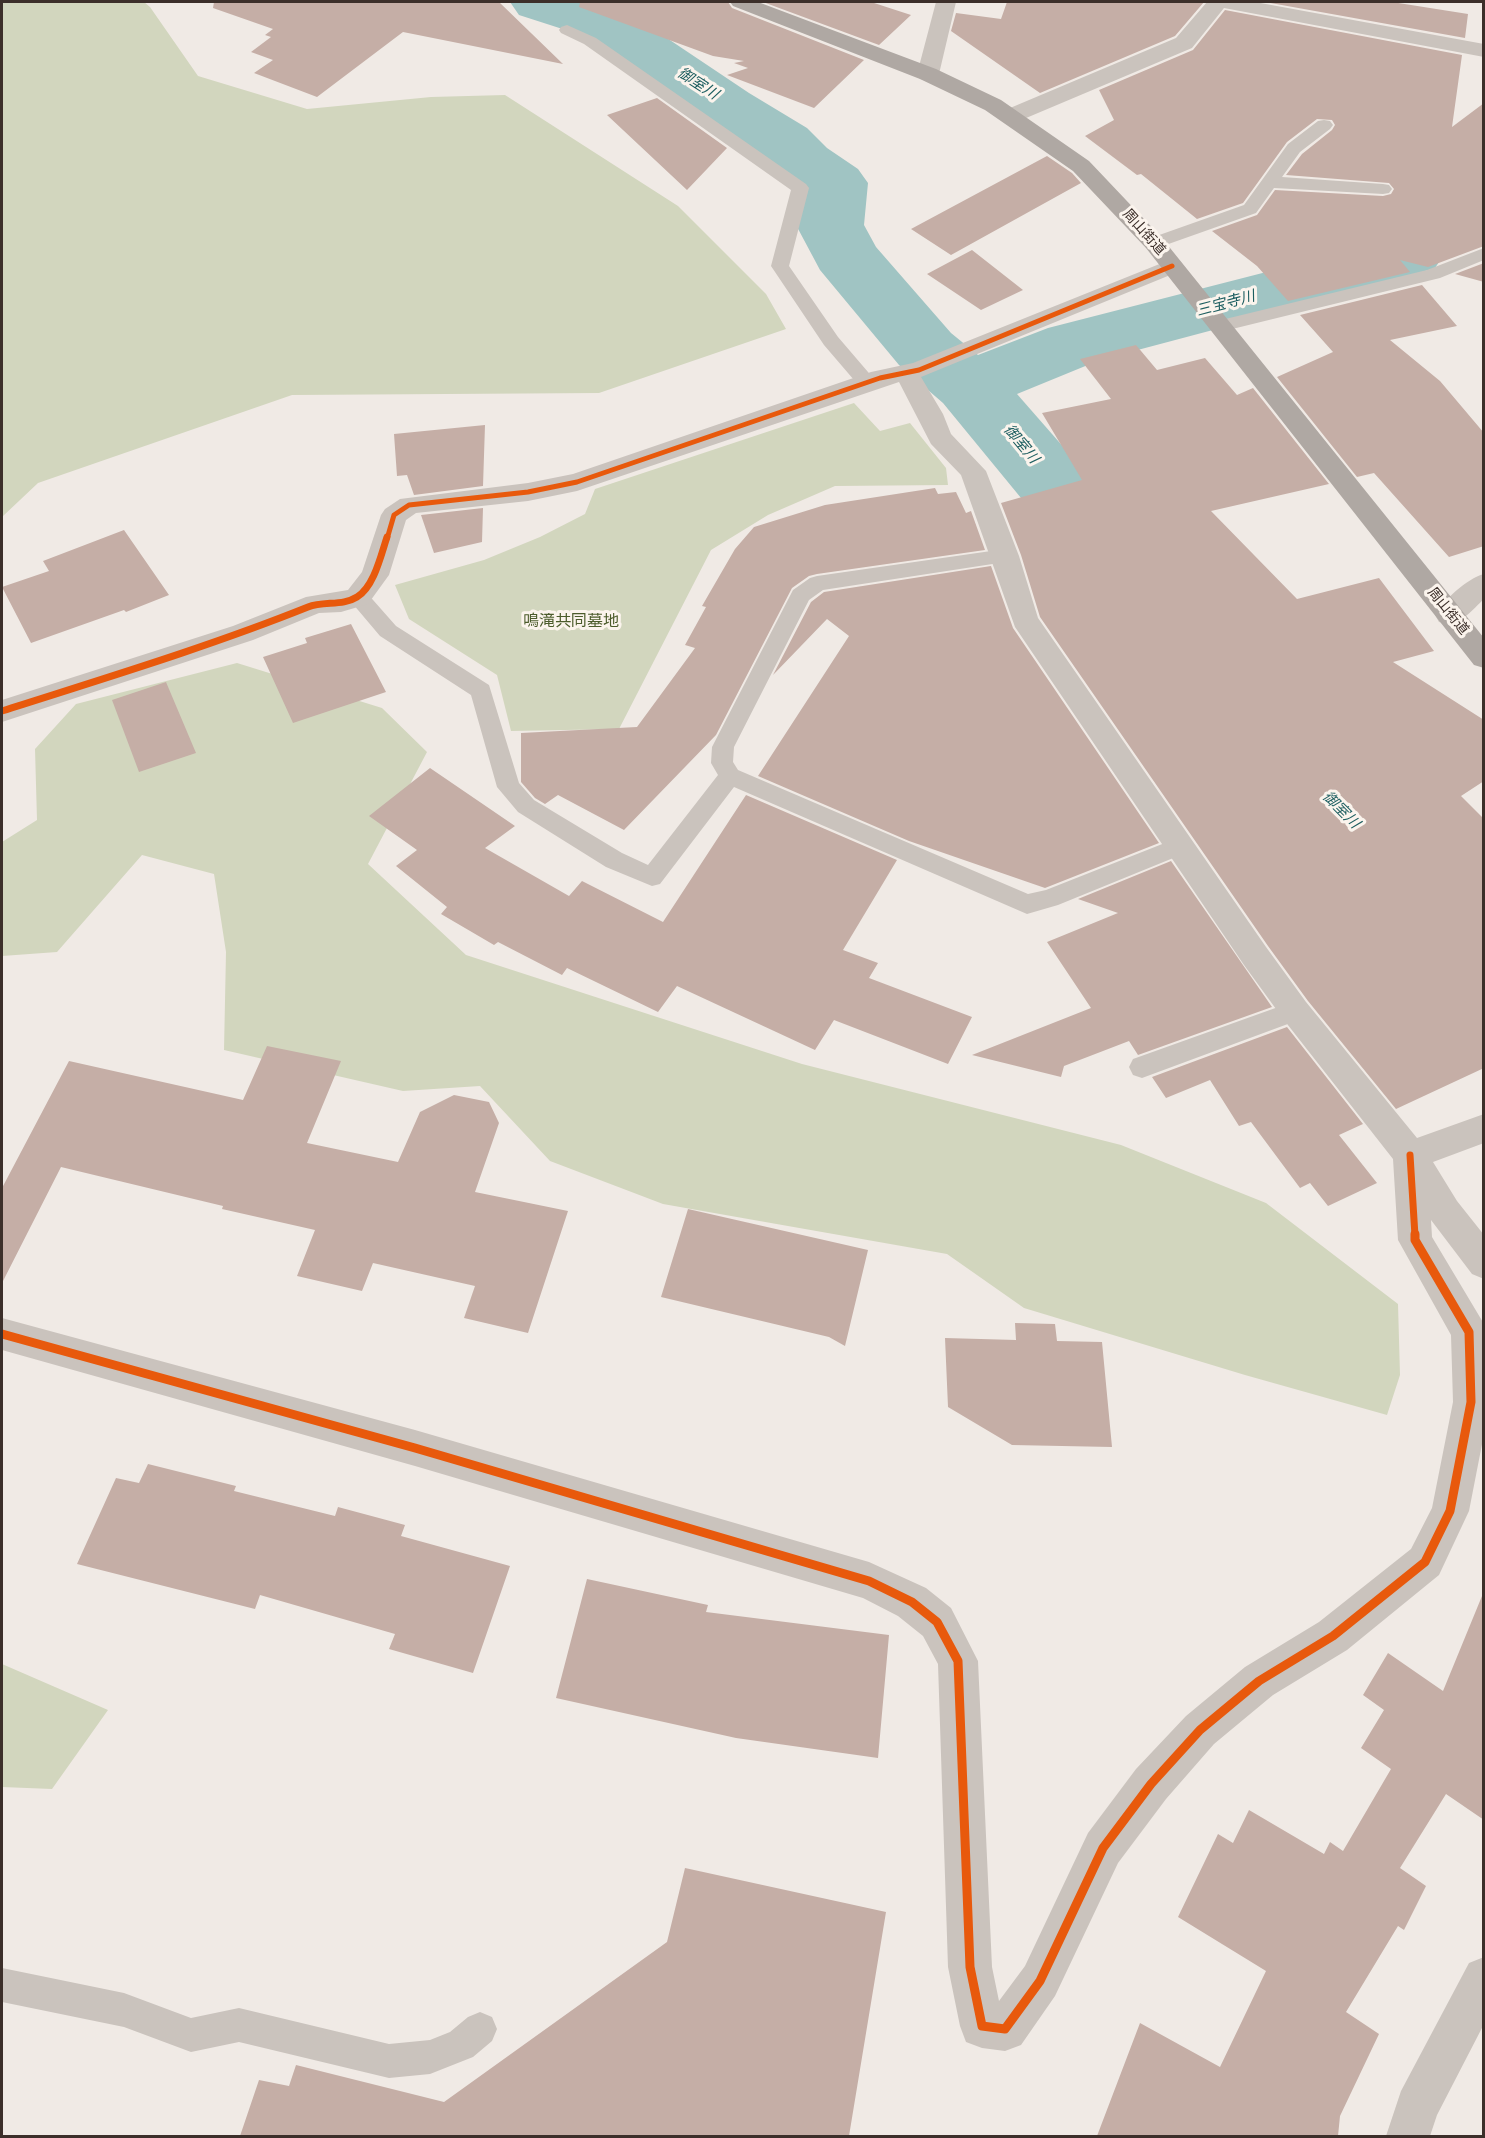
<!DOCTYPE html>
<html>
<head>
<meta charset="utf-8">
<style>
  body { margin:0 }
  #map { position:relative; width:1485px; height:2138px; overflow:hidden; background:#f0eae5; font-family:Overpass,sans-serif }
  canvas { display:block }
  .frame { position:absolute; inset:0; border:3px solid #3c2f2a; pointer-events:none }
</style>
</head>
<body>
<div id="map">
<canvas width="1485" height="2138"></canvas>
<div class="frame"></div>
</div>
<script>
const ctx = document.querySelector('canvas').getContext('2d');
ctx.lineJoin = 'round';
function fill(path, color) { ctx.fillStyle = color; ctx.fill(path, 'evenodd'); }
function strokePath(path, color, width, dash) { ctx.strokeStyle = color; ctx.lineWidth = width; ctx.lineCap = dash ? 'butt' : 'round'; ctx.setLineDash(dash || []); ctx.stroke(path); }
function write(font, color, halo, rows, align = 'center') {
  ctx.font = font + ' Overpass,"Noto Sans JP",sans-serif'; ctx.lineWidth = 6; ctx.setLineDash([]); ctx.textBaseline = 'middle'; ctx.strokeStyle = halo; ctx.fillStyle = color; for (const [text, x, y, turn = 0] of rows) {
    ctx.save(); ctx.translate(x, y); ctx.rotate((+turn || 0) * Math.PI / 180); ctx.textAlign = isNaN(turn) ? turn : align; if (halo) ctx.strokeText(text, 0, 0); ctx.fillText(text, 0, 0); ctx.restore();
  }
}
fill(new Path2D(`
  M2 2H144L150 7 198 76 307 109 431 97 505 95 678 206 766 294 786 329 599 393 292 395 38 483 2 517Z
  M854 403 880 431 910 423 946 468 948 485 835 486 768 515 711 550 619 729 511 731 497 675 409 619 395 585 484 560 540 537 585 514 595 489Z
  M237 663 382 708 427 752 368 864 466 955 802 1064 1121 1145 1266 1203 1398 1304 1400 1375 1387 1415 1245 1375 1024 1308 947 1254 663 1204 550 1161 480 1086 403 1091 224 1050 226 952 214 874 142 855 57 952 2 956V842L37 820 35 749 76 704Z
  M2 1664 108 1710 52 1789 2 1787Z`), '#d2d6be');
fill(new Path2D(`
  M510 2H602L622 8 749 93 807 128 827 148 858 169 868 183 864 225 876 247 951 333 978 355 1048 328 1321 258 1385 238 1410 232 1435 238 1445 253 1435 268 1371 288 1100 360 1017 394 1171 570 1183 590 1171 610 1142 618 1113 610 943 403 899 365 820 270 796 225 799 190 779 176 761 156 703 121 631 68 578 34 519 15Z`), '#a0c4c3');
fill(new Path2D(`
  M214 2H499L563 64 403 32 317 97 254 73 273 60 251 52 271 37 265 35 273 29 213 8Z
  M580 2H728L732 8 864 60 814 108 727 75 748 68 734 63 744 61 713 56 579 7Z
  M763 2H871L911 15 879 45Z
  M1007 2H1204L1175 36 1040 93 951 31 956 13 1001 19Z
  M1265 2H1392L1468 14 1465 38Z
  M1225 10 1462 55 1452 127 1484 103V246L1428 267 1400 260 1410 272 1288 301 1257 266 1212 231 1257 215 1275 190 1383 196 1391 194 1394 189 1389 183 1286 175 1302 154 1332 130 1335 125 1332 120 1317 119 1287 142 1243 203 1197 219 1141 174 1137 175 1085 136 1114 120 1099 90 1193 50Z
  M657 98 727 148 687 190 607 115Z
  M1047 156 1072 173 1081 183 951 255 911 229Z
  M972 250 1023 290 981 310 927 274Z
  M1484 263V282L1455 274Z
  M1422 285 1457 326 1390 340 1440 381 1484 433V546L1449 557 1374 473 1357 477 1277 377 1333 352 1300 315Z
  M1136 345 1157 370 1205 358 1237 395 1253 388 1329 484 1211 511 1297 599 1379 578 1434 651 1393 662 1484 720V781L1461 796 1484 819V1068L1396 1109 1308 1001 1268 946 1040 617 1021 555 1001 503 1082 480 1042 413 1111 399 1080 359Z
  M485 425 483 486 414 495 407 475 397 476 394 434Z
  M935 488 938 494 956 492 966 513 971 511 985 550 817 574 809 576 792 588 716 735 624 830 558 795 545 804 535 798 521 782V733L637 727 695 648 685 645 706 607 702 606 735 549 754 527 825 505Z
  M483 508 482 542 434 553 421 515Z
  M124 530 169 595 126 612 124 610 31 643 2 587 49 571 43 561Z
  M991 566 1013 628 1159 843 1045 888 909 841 758 776 849 636 827 619 773 675 811 602 824 592Z
  M351 624 386 692 293 723 263 657 307 643 305 638Z
  M166 682 196 753 139 772 112 700Z
  M430 768 515 826 485 848 569 896 582 881 663 922 746 795 897 860 843 950 878 963 869 978 972 1017 948 1064 834 1020 815 1050 677 986 658 1012 567 968 562 975 498 942 494 945 441 914 447 907 396 866 417 850 369 816Z
  M1171 861 1272 1007 1138 1055 1129 1041 1064 1066 1061 1077 972 1055 1091 1008 1047 942 1118 913 1078 899Z
  M1287 1027 1363 1124 1339 1135 1377 1183 1328 1206 1310 1183 1300 1188 1251 1122 1239 1126 1210 1080 1166 1098 1152 1077Z
  M267 1046 341 1061 307 1143 398 1162 420 1112 454 1095 489 1102 499 1123 475 1192 568 1211 528 1333 464 1318 475 1286 373 1263 362 1291 297 1276 315 1230 222 1209 223 1206 61 1167 2 1283V1188L69 1061 243 1100Z
  M688 1209 868 1250 845 1346 829 1337 661 1297Z
  M1015 1323 1055 1324 1057 1341 1102 1342 1112 1447 1012 1445 948 1407 945 1338 1016 1340Z
  M148 1464 236 1486 234 1491 335 1516 338 1507 405 1525 401 1536 510 1566 473 1673 389 1649 395 1634 260 1595 255 1609 77 1564 116 1478 139 1483Z
  M587 1579 708 1605 706 1612 889 1635 878 1758 736 1738 556 1698Z
  M1482 1596H1484V1820L1446 1794 1400 1868 1426 1886 1404 1930 1398 1926 1346 2012 1379 2034 1340 2116 1338 2136H1097L1140 2023 1220 2067 1266 1971 1178 1917 1218 1834 1233 1843 1249 1810 1324 1854 1330 1842 1343 1851 1391 1769 1361 1748 1384 1710 1363 1695 1388 1653 1443 1691Z
  M685 1868 886 1912 849 2136H240L259 2080 289 2086 296 2065 444 2102 667 1942Z`), '#c5aea6');
fill(new Path2D(`
  M567 25 596 38 806 184 809 188 789 266 838 337 874 379 877 383 874 387 867 389 860 387 824 345 771 266 791 190 584 44 561 33 559 30 561 27Z
  M1324 120 1330 121 1333 125 1330 129 1300 152 1282 177 1383 184 1389 185 1392 189 1389 193 1383 194 1274 188 1256 213 1160 247H1148L1145 243 1148 239 1244 205 1288 144 1318 121Z
  M1484 248V260L1440 278 1220 332 1213 330 1211 326 1213 322 1427 270Z
  M1005 549 1012 551 1015 556 1012 561 823 590 809 600 734 747 733 762 738 770 1028 894 1046 890 1180 837 1188 840 1192 846 1188 852 1058 905 1027 914 734 787 660 884 652 886 606 867 518 812 497 787 471 695 380 636 347 597 350 592 358 590 366 592 396 626 489 685 519 783 534 800 622 853 648 865 718 775 711 763 712 747 793 590 810 578 817 576Z
  M1295 1001 1304 1004 1307 1011 1304 1018 1142 1078 1133 1075 1129 1067 1133 1059Z
  M2 1968 124 1993 191 2018 239 2008 389 2044 430 2040 450 2032 468 2017 480 2012 492 2017 497 2029 492 2041 473 2057 430 2074 389 2078 239 2042 191 2052 124 2027 2 2002Z`), '#cac3bd');
fill(new Path2D(`
  M936 2H956L939 74 936 79 928 80 920 79 917 74Z
  M1207 2H1255L1484 44V57L1224 8 1192 48 1019 121 1011 123 1003 121 1000 116 1003 111 1176 38Z
  M1172 259 1180 261 1184 266 1180 271 921 377 943 414 951 434 986 471 1019 556 1038 618 1266 947 1306 1002 1417 1138 1484 1114V1143L1433 1162 1457 1201 1484 1235V1279L1472 1274 1431 1220 1432 1237 1484 1324V1434L1469 1511 1439 1575 1347 1650 1273 1695 1214 1744 1166 1799 1118 1863 1055 1996 1021 2045 1005 2051 982 2048 966 2042 960 2026 948 1967 938 1664 923 1636 898 1616 863 1598 415 1466 2 1350V1318L415 1430 869 1562 926 1588 951 1608 978 1661 992 1967 999 2001 1025 1966 1088 1833 1136 1769 1186 1716 1245 1667 1319 1622 1411 1549 1432 1508 1453 1402 1451 1335 1398 1240 1393 1159 1284 1020 1244 965 1015 627 961 475 931 444 899 382 577 491 528 501 416 513 406 520 389 575 368 604 341 612 319 613 253 640 2 722V700L233 626 306 597 348 590 362 572 381 515 385 509 400 499 528 483 573 474 871 372 913 363Z
  M1484 574V599C1470 612 1459 628 1439 622L1435 615C1444 600 1466 579 1484 574Z
  M1484 1957V2024L1437 2115 1430 2136H1386L1401 2091 1469 1963Z`), '#cac3bd');
fill(new Path2D(`
  M730 2H758L936 69 1001 100 1089 161 1162 238 1484 638V668L1474 665 1146 248 1073 171 985 110 920 79 733 6Z`), '#afa8a3');
strokePath(new Path2D(`
  M387 539 394 515 409 505 528 492 577 482 880 378 919 370 1172 266`), '#e8590c', 5);
strokePath(new Path2D(`
  M2 711C105 678 208 647 308 607 324 601 343 606 357 597 374 587 381 555 387 537
  M1410 1155 1415 1236`), '#e8590c', 7);
strokePath(new Path2D(`
  M2 1334 415 1448 869 1581 912 1602 937 1622 958 1661 970 1967 982 2026 1005 2029 1040 1981 1103 1848 1151 1784 1200 1730 1259 1681 1333 1636 1425 1562 1450 1511 1471 1402 1469 1332 1415 1240V1234`), '#e8590c', 9);
write('14px', '#3c2f2a', '#fbf4ed', [
  ["周山街道",1143,233,48],
  ["周山街道",1447,612,51]
]);
write('italic 15px', '#1d5e60', '#fbf4ed', [
  ["御室川",697,85,33],
  ["三宝寺川",1226,305,-15],
  ["御室川",1020,445,50],
  ["御室川",1340,811,45]
]);
write('16px', '#4c5c2c', '#fbf4ed', [
  ["鳴滝共同墓地",571,623]
]);
</script>
</body>
</html>
